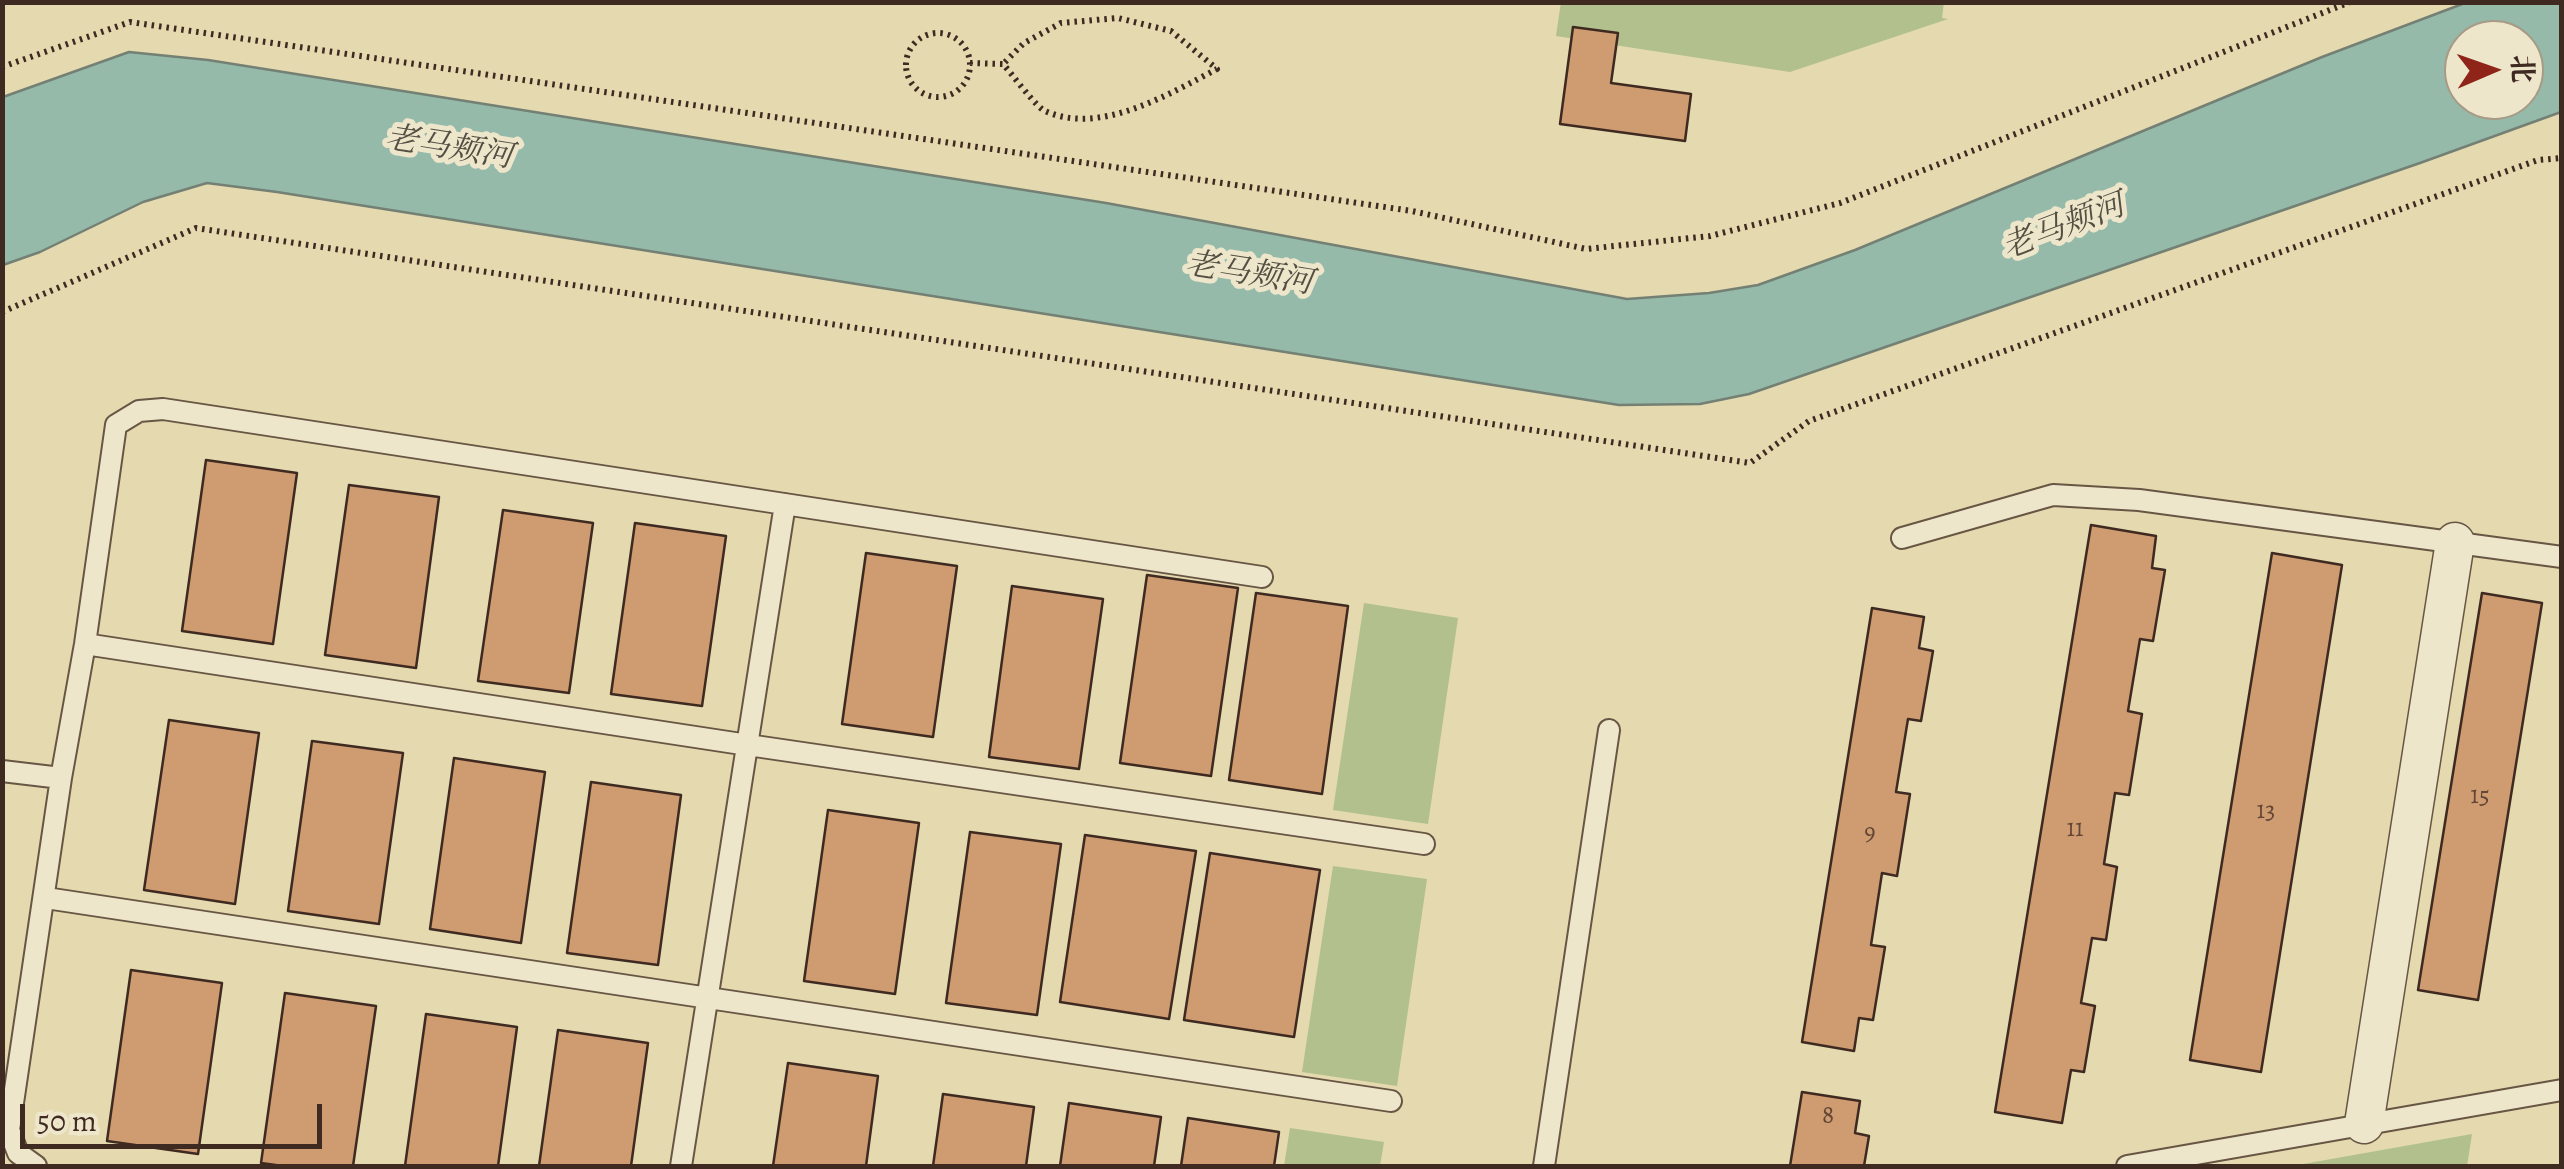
<!DOCTYPE html>
<html>
<head>
<meta charset="utf-8">
<style>
  body { margin:0 }
  #map { position:relative; width:2564px; height:1169px; overflow:hidden; background:#e4d9af; font-family:Alegreya,"Noto Serif SC",serif }
  canvas { display:block }
  .frame { position:absolute; inset:0; border:5px solid #3f2a21; pointer-events:none }
  .north { position:absolute; left:2444px; top:20px; width:100px; height:100px; box-sizing:border-box; background:#ede6cb; border:2px solid #a79b87; border-radius:50%; rotate:88deg; font-size:28px; font-weight:700; line-height:40px; text-align:center; color:#3f2a21 }
  .north::after { content:''; display:block; margin:auto; width:35px; height:45px; background:#8f2418; clip-path:polygon(50% 0,100% 100%,50% 72%,0 100%) }
  .scale { position:absolute; left:20px; top:1104px; width:302px; height:45px; box-sizing:border-box; border:5px solid #3f2a21; border-top:0; padding-left:12px; font-size:30px; line-height:35px; white-space:nowrap; color:#3f2a21; -webkit-text-stroke:8px #ede6cb; paint-order:stroke }
</style>
</head>
<body>
<div id="map">
<canvas width="2564" height="1169"></canvas>
<div class="frame"></div>
<div class="north">北</div>
<div class="scale">50 m</div>
</div>
<script>
const ctx = document.querySelector('canvas').getContext('2d');
ctx.lineJoin = 'round';
function fill(path, color) { ctx.fillStyle = color; ctx.fill(path, 'evenodd'); }
function strokePath(path, color, width, dash) { ctx.strokeStyle = color; ctx.lineWidth = width; ctx.lineCap = dash ? 'butt' : 'round'; ctx.setLineDash(dash || []); ctx.stroke(path); }
function write(font, color, halo, rows, align = 'center') {
  ctx.font = font + ' Alegreya,"Noto Serif SC",serif'; ctx.lineWidth = 10; ctx.setLineDash([]); ctx.textBaseline = 'middle'; ctx.strokeStyle = halo; ctx.fillStyle = color; for (const [text, x, y, turn = 0] of rows) {
    ctx.save(); ctx.translate(x, y); ctx.rotate((+turn || 0) * Math.PI / 180); ctx.textAlign = isNaN(turn) ? turn : align; if (halo) ctx.strokeText(text, 0, 0); ctx.fillText(text, 0, 0); ctx.restore();
  }
}
fill(new Path2D(`
  M1561 2H1944L1942 18 1948 19 1790 72 1556 36Z
  M1364 603 1458 618 1428 824 1333 810Z
  M1333 866 1427 879 1397 1086 1302 1072Z
  M1290 1128 1384 1142 1380 1166H1284Z
  M2472 1134 2467 1166H2292Z`), '#b1c08d');
const water = new Path2D(`
  M2465 3H2561V112L2420 163 1749 394 1700 404 1619 405 277 192 207 183 143 202 40 252 3 265V97L129 52 208 60 1106 203 1627 299 1709 293 1758 285 1855 250 2322 57ZM2464 40H2524V100H2464Z`);
fill(water, '#95baa9');
strokePath(water, '#738073', 2.5);
const building = new Path2D(`
  M1573 27 1618 33 1611 83 1691 94 1685 141 1560 124Z
  M206 460 297 473 273 644 182 631Z
  M349 485 439 497 416 668 325 655Z
  M503 510 593 523 569 693 478 681Z
  M635 523 726 536 702 706 611 694Z
  M2091 525 2156 536 2152 568 2165 570 2153 641 2140 639 2128 711 2142 714 2129 795 2115 793 2104 864 2117 867 2106 940 2092 938 2081 1003 2095 1006 2084 1072 2071 1070 2062 1123 1995 1112Z
  M866 553 957 566 933 737 842 724Z
  M2272 553 2342 565 2261 1072 2190 1060Z
  M1147 575 1238 588 1211 776 1120 763Z
  M1012 586 1103 599 1079 769 989 757Z
  M1256 593 1348 606 1322 794 1229 780Z
  M2482 593 2542 603 2478 1000 2418 990Z
  M1872 608 1924 617 1919 648 1933 651 1921 721 1908 719 1896 792 1910 794 1897 876 1882 873 1871 945 1885 947 1873 1020 1859 1018 1854 1051 1802 1042Z
  M169 720 259 733 235 904 144 890Z
  M312 741 403 753 379 924 288 911Z
  M454 758 545 772 521 943 430 929Z
  M591 782 681 795 658 965 567 953Z
  M828 810 919 823 895 994 804 981Z
  M970 832 1061 844 1037 1015 946 1003Z
  M1085 835 1196 851 1169 1019 1060 1002Z
  M1210 853 1320 870 1294 1037 1184 1020Z
  M131 970 222 983 198 1154 107 1141Z
  M285 993 376 1006 353 1166H283L261 1163Z
  M426 1014 517 1027 498 1166H405Z
  M558 1030 648 1043 631 1166H539Z
  M788 1063 878 1076 866 1166H773Z
  M1802 1092 1860 1101 1855 1133 1869 1136 1864 1166H1790Z
  M943 1094 1034 1107 1026 1166H933Z
  M1069 1103 1161 1117 1154 1166H1060Z
  M1188 1118 1279 1132 1274 1166H1181Z`);
fill(building, '#ce9c70');
strokePath(building, '#3f2a21', 2.5);
const service = new Path2D(`
  M1902 538 2053 495 2139 500 2562 557
  M85 644 748 745 1424 844
  M2 771 61 778
  M46 898 1391 1101
  M36 1166 18 1153 9 1130 61 778 85 644 116 425 139 411 163 409 1262 577
  M681 1166 785 504
  M1544 1166 1609 730
  M2127 1166 2562 1090`);
const minor = new Path2D(`
  M2364 1124 2455 542`);
strokePath(service, '#685644', 24);
strokePath(minor, '#685644', 41);
strokePath(new Path2D(`
  M906 65a32 32 0 1 1 64 0a32 32 0 1 1-64 0Z
  M970 63 1003 64C1012 74 1036 107 1045 111 1100 136 1169 94 1217 69L1171 31 1118 18 1061 23 1024 43 1003 64
  M2 67 130 22 1412 211 1586 249 1710 236 1840 203 2350 2
  M2 312 196 228 1750 463 1809 421 2538 160 2562 158`), '#3f2a21', 6, [2.5, 5]);
strokePath(service, '#ede6cb', 20);
strokePath(minor, '#ede6cb', 38);
write('25px', '#634635', null, [
  ["15",2480,797],
  ["13",2266,812],
  ["11",2075,830],
  ["9",1870,834],
  ["8",1828,1117]
]);
write('italic 32px', '#544e43', '#ede6cb', [
  ["老马颊河",449,149,9],
  ["老马颊河",2064,228,-21],
  ["老马颊河",1249,275,9]
]);
</script>
</body>
</html>
